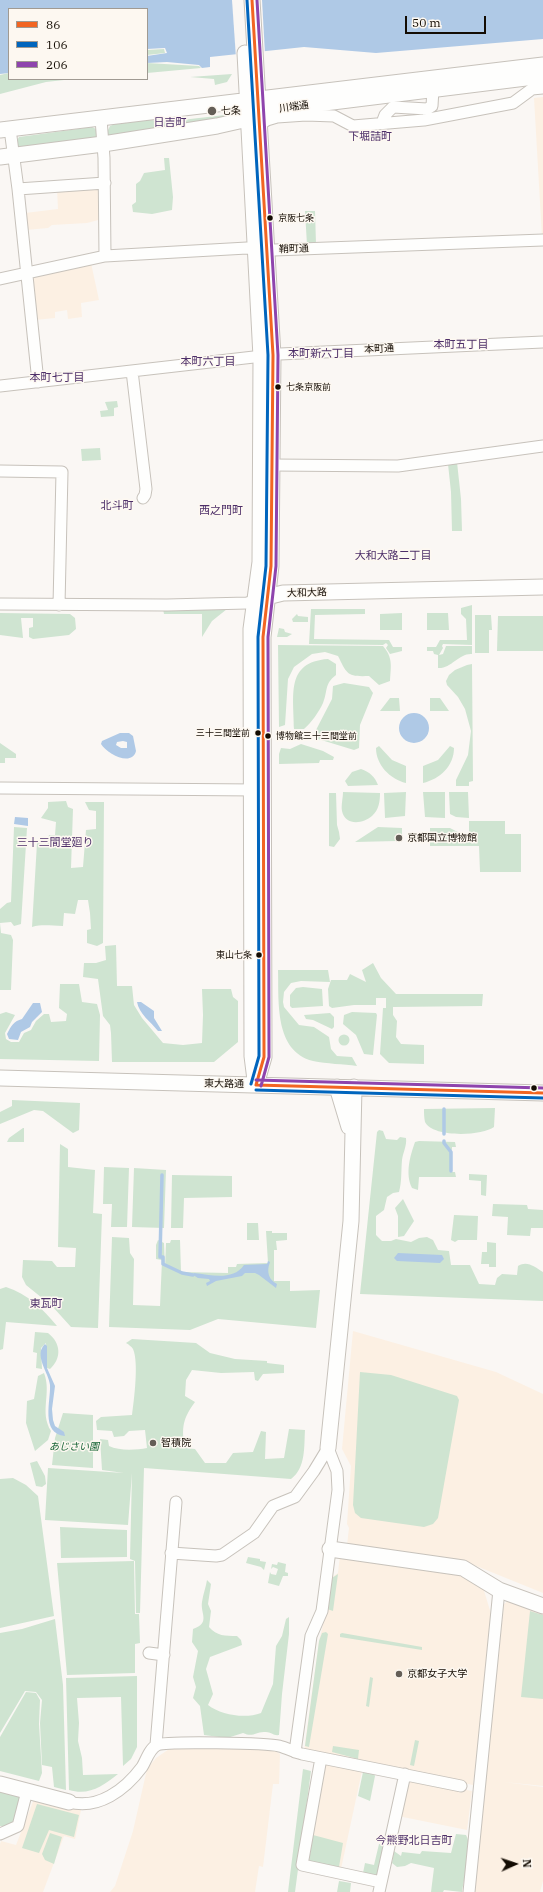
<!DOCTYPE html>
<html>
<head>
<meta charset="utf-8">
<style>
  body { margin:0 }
  #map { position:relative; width:543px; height:1892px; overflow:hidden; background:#faf7f4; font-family:"IBM Plex Serif",serif }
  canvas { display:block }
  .legend { position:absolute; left:8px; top:8px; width:140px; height:72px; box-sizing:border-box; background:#fdf8f1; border:1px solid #a09a92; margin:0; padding:5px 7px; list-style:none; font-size:12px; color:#140c03 }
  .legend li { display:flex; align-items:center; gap:8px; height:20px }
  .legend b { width:20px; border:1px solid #a09a92 }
  .north { position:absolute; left:495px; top:1844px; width:40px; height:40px; -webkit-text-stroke:3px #fdf8f1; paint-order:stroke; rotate:87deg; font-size:11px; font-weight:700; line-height:16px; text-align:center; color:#140c03 }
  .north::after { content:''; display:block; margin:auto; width:14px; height:18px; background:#140c03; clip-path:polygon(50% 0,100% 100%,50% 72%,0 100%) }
  .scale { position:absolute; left:405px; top:16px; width:81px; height:18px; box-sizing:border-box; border:2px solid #140c03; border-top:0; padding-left:5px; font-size:12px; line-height:14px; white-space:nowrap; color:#140c03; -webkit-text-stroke:3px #fdf8f1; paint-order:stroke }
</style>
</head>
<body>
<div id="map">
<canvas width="543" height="1892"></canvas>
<ul class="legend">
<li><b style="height:5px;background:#f26522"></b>86</li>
<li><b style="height:5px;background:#0065bd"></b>106</li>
<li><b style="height:5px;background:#8e44ad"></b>206</li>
</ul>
<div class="north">N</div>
<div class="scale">50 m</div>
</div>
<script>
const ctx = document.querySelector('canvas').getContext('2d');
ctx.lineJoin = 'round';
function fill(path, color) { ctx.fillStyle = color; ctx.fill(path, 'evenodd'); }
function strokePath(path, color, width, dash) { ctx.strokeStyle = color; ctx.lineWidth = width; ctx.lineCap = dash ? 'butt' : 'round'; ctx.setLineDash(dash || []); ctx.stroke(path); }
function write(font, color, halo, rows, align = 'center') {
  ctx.font = font + ' "IBM Plex Serif","Noto Sans JP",serif'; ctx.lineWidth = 3; ctx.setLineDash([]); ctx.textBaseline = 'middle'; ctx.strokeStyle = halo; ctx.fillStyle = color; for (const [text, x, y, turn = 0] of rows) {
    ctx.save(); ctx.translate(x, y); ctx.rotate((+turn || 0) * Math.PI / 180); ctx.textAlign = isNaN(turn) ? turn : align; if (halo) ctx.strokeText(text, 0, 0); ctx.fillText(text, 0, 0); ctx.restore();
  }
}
fill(new Path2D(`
  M543 97V237H542L534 98Z
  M103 187 102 219 87 223 52 225 48 228 26 230 25 213 58 209 57 189Z
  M91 263 99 300 81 303 82 317 68 319 67 310 55 312V318L35 320 31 276Z
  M353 1331 496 1372 543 1394V1593L464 1561 347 1545 349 1528 347 1524 351 1466 342 1449Z
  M340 1555 463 1571 482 1584 492 1617 473 1785 304 1751 319 1641 327 1609 331 1578 338 1573Z
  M509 1600 543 1612V1786L504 1782 543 1787V1881L540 1892H474L504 1604Z
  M172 1747 246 1748 274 1750 280 1754 279 1784H273L263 1867 259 1866 255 1892H110L115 1886 133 1831 147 1769 156 1758Z
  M326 1763 362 1771 341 1869 307 1862Z
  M407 1778 472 1791 467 1830 398 1816Z
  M34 1799 81 1810 75 1839 64 1836 43 1892H0V1844L1 1841 16 1845Z`), '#fcf0e3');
fill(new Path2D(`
  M164 49 165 53 147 55V50Z
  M147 63 199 66 201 68 147 73Z
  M9 73V79H73L46 82 0 94V75Z
  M232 74 227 82 215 85 214 79 190 77Z
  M225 115 227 117 108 137 107 132 110 126 115 124 147 120 173 121Z
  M92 127 98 130V139L21 150C16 145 16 142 19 137Z
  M164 158H169L173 197 172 210 152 214 133 212 132 205 136 202V184L140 181 144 173 165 170Z
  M305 211H315L316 244 307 245Z
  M117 401 118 407 114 408V416L101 417 100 411 108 410 105 402Z
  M100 448 101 460 82 461 81 449Z
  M457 462 461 499 462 531H452L451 492 448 464Z
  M472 605V645L443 644 442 646 443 648 439 655 443 654 446 646H472V654C459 653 451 669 438 668V655L434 654 433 651H427V647H436L440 640H467L466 619 461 614V608Z
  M163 609H227L212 621 202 637V614H164Z
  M311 609H365V614L315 615 314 639 389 640 393 647H402V651L390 654 386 648 388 645 386 643 383 645 309 644Z
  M0 613 70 614 75 618 76 629 69 635 33 639 29 637V628L33 627V618H21L23 638 0 635Z
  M402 613V630H380V614Z
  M427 613H448L449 630H427Z
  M297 614 298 616 308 617V622H293L292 619Z
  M475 615H491L492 630H489V653H475Z
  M498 616H543V651H497Z
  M279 628 284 629 285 632 292 634 287 637H277Z
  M278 645 383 646C393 658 391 665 390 681L379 685 369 676C347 677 347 674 338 656L325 652 312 654 294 667 288 679 285 725 279 727Z
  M328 659 336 664V675C324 684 328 691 323 703 319 712 311 723 304 729H294C294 696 285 662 328 659Z
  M472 664 473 781 469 782V786H456V780L468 755 471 731 465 709 458 697 447 685 446 681 449 675 455 670 467 665Z
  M344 683 369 687 373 693 360 725 359 748 354 750 318 739 316 730 332 699 333 686Z
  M390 698H399L400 711H380Z
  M430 698H440L449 711H430Z
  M0 743 16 754V758H5V763H0Z
  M301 744 323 751 334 757 333 760H320L319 763 279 764V754L281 748 290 749Z
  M379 746 392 760 406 766V783C390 779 376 765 376 748Z
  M450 746 454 748C454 766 440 779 423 783V766L438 760Z
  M361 769C370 772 375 777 378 785L348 786 345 781 352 772Z
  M343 792 380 793C380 801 379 810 372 816 363 824 345 826 342 811 341 805 343 798 343 792Z
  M406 792 405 816 385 818 384 793Z
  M423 792H445V818L425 817Z
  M449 792H468L469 818 456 817 450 814Z
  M329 793H336L337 825 339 832 340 839 334 847 329 846Z
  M66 801 68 807 73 809 71 868 83 867 86 830 96 829V811L89 810 85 802H104L103 943 97 946 87 943V930L91 929 90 913 88 900H78L75 914 64 913 63 926C51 926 43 924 32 927L37 843 47 844 49 835H55L56 822 41 818 48 808V802Z
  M469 821H505V834H521V872H480L479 846H430V828H450L469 838Z
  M14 827 27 828 21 924 14 926 11 922 0 923 1 933 11 935 13 940 11 990H0V909L7 903 11 902Z
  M378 827 402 828V835L396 836V841L355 842Z
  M116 945 117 986H132L134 1005 142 1018 163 1043 183 1045 202 1043 203 1015 202 989H231L233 997 238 1001V1042L214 1062H112L111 1033 110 1025 103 1016 98 979 83 977 84 963H96L106 960 105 946Z
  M373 963 381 978 396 994H483L482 1006 393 1007V1015L397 1021 396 1037 401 1044 424 1045V1064L389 1063 380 1054 383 1008H386V998H376V1005H354L332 1008 329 1006 328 989 331 980H347L350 974 366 982 362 970Z
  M278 970H328L330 982 301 981 291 983 284 992 283 1002 284 1007 299 1025 314 1027 329 1037 331 1049 337 1056 352 1057 357 1066C343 1064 327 1064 313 1061 274 1051 279 1001 278 970Z
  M60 984H79L82 1002 97 1004 100 1015 99 1061 0 1059V1014L6 1012 15 1015 5 1033 6 1039 11 1042H19L24 1033 31 1030 36 1021 44 1014H49L51 1022 66 1021 67 1014 59 1008Z
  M303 987 322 989 323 1006 292 1008 290 1006V995L296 988Z
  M352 1012 376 1013 377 1015 373 1055 364 1054 356 1035 343 1024 344 1015Z
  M330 1013 334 1017V1027L332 1029 313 1020 306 1019 304 1015Z
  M338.5 1040a5.5 5.5 0 1 1 11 0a5.5 5.5 0 1 1-11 0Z
  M12 1100 80 1103 79 1130 73 1133 43 1111 34 1110 0 1124V1112L12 1106Z
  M495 1108 494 1127C482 1136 433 1138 425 1122 424 1118 424 1113 424 1109Z
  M23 1128H24V1142H7L9 1138Z
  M379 1130 383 1131 386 1139 397 1140 400 1137 406 1138C407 1146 403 1152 402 1160 401 1171 402 1181 399 1192L393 1193 387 1197 384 1210 376 1216V1235L382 1241H391L396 1239 411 1242 419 1238 427 1237 433 1240 438 1250 449 1251 451 1265H470L479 1284 495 1285 497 1278 502 1274 517 1275 518 1266C527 1260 535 1267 543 1272V1301L360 1294 377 1132Z
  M419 1141 455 1142 456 1147H452L451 1172H455L456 1177H419L418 1190 412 1188C405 1174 410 1156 415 1142Z
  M60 1144 68 1149V1167L95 1170 93 1213 102 1214 98 1328 71 1327 52 1306 26 1285 22 1277 23 1260 52 1261 57 1267H75L76 1248 58 1247Z
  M104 1167 129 1168 127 1227H111L112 1204H103Z
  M134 1168 166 1170 164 1228 132 1227Z
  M469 1174 487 1175 486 1196 481 1195V1181L469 1180Z
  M172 1175 232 1176V1197L184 1198 183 1228H171Z
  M403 1199 414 1221 404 1236 398 1237V1216L395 1208Z
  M493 1204 527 1205 528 1209 543 1210V1228H531L530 1236 507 1235 508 1217 492 1216Z
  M454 1215 478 1216 477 1240H458L455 1242 451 1240Z
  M247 1223H258L259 1240H247Z
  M266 1231H272V1233H287V1240L276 1241 277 1250H274V1281H290V1291L320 1290 316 1328 218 1319 190 1330 109 1327 112 1237 129 1238 130 1253 134 1259 133 1305 160 1306 162 1260 156 1259V1245L158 1240 164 1243 165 1268 166 1243H170L171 1240H180L181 1272 228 1273V1267H236L237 1264 268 1263Z
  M487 1242 496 1243V1267H489V1264H481L482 1252H487Z
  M6 1287C28 1294 43 1309 57 1326L6 1322 3 1349 0 1350V1289Z
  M35 1332 48 1333C61 1343 62 1358 50 1369L47 1368 46 1343 41 1348 42 1369 36 1368 37 1353 33 1352Z
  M132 1339 196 1343 210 1353 235 1359 267 1361V1363L284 1365V1373L263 1374 258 1381 255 1380 254 1372 221 1373 192 1370 186 1380 185 1396 195 1402C183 1418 181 1428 185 1448L195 1449 205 1463H226L233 1453 253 1452 261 1431 266 1432 265 1459 284 1458 289 1429 305 1430C304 1446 306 1468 291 1479L144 1468 140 1613H136L135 1561 130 1559 132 1473 128 1525 45 1520 48 1468 124 1473 102 1470 100 1439 108 1440 109 1446C119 1451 136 1450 147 1448L145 1430 129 1431 124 1436 114 1437 112 1431 97 1430 96 1421 101 1417 132 1415C134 1400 139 1362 133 1349 132 1347 128 1344 126 1343Z
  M360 1372 391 1375 457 1396 459 1400 438 1518 433 1524 424 1527 361 1518 355 1513 353 1505Z
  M44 1373C52 1393 39 1412 51 1431L48 1440 35 1451 26 1423 27 1401 34 1399 38 1376Z
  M63 1413 93 1415V1468L52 1465 55 1438Z
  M37 1461 45 1476 46 1484 42 1487 36 1486 30 1463Z
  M13 1478 26 1485 38 1496 54 1616 0 1628V1479Z
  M60 1527 127 1530V1557L61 1558Z
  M248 1557 260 1559V1561L266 1562 264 1570 261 1567 246 1563Z
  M134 1561 135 1614H139L140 1643 135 1644V1673L67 1675 57 1563Z
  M278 1562 286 1564 285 1572 288 1573V1576H283L279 1586 268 1583 270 1572 271 1574 276 1575 278 1569 273 1567 271 1569 272 1564 277 1565Z
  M338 1574 333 1611 327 1609 332 1578Z
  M207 1580 211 1584 208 1604 211 1611 209 1627C217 1636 225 1636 237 1636L241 1640 242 1645 210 1657 206 1669 213 1694 208 1705C221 1715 245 1719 261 1713L273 1684 276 1646 282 1636 286 1619 289 1617V1634L282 1694 279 1735C274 1736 271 1732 266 1732 255 1731 254 1738 243 1733L224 1739 219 1737 204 1735 200 1706 193 1698 196 1687 193 1677 198 1651 192 1642 193 1629C211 1623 200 1613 202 1602 203 1594 206 1587 207 1580Z
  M530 1611 543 1615V1699L521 1697Z
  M55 1619 63 1685 66 1790 54 1787 52 1767 42 1765 40 1723 42 1700 36 1692 25 1691 0 1733V1633L22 1629Z
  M326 1632 328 1634 309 1747 305 1746 319 1641 322 1633Z
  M342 1633 422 1647V1650L340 1637V1634Z
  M137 1676V1747L131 1759 123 1766 121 1697 77 1698 79 1723 78 1741 82 1758 83 1775 118 1774C103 1786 89 1796 69 1790L66 1678Z
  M370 1677 373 1678 369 1707 366 1706Z
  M26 1692 36 1693 40 1700 39 1724 42 1773 39 1781 0 1771V1737Z
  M415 1740 419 1741 414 1766 410 1765Z
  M333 1746 359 1750 358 1759 332 1752Z
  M303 1769 311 1771 295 1892H288Z
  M363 1772 374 1773 375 1776 370 1801 358 1796Z
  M0 1789 24 1796 11 1826H0Z
  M37 1804 79 1815 74 1837 49 1830 39 1853 22 1848Z
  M50 1833 62 1837 54 1864 45 1860 42 1854Z
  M456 1834 466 1835C473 1845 464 1879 462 1892L444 1890 443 1892H431L434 1868 411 1863 405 1866 397 1867 392 1863 394 1851 401 1856 402 1852 420 1854 422 1851 451 1853Z
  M313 1835 343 1843 339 1867 309 1861Z
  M379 1844 385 1845 378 1877 363 1873 365 1863 374 1865Z
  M339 1881 351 1883 350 1892H337Z`), '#cfe4d1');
fill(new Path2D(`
  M0 0H543V39L376 53 304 47 210 57V67L202 68 199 65 167 62 147 63V56L167 53 165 48 147 49V9H9V73L0 74Z
  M399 728a15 15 0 1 1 30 0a15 15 0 1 1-30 0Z
  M120 733H129L133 736 136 751C132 767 107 754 101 744L102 741ZM123 741 127 742V748H121L116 745 117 742Z
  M15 817 28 818V826L14 824Z
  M137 1002H141L154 1011V1018L162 1031H158C151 1022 139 1014 137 1002Z
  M33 1003H40L42 1012 32 1022 30 1027 21 1032 18 1040 9 1039 7 1034C11 1026 14 1021 22 1019Z
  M398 1253 442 1255 444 1259 440 1263 397 1261 394 1258Z
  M268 1261 270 1262C266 1272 269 1280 277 1284L276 1288 259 1275 255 1273H245L242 1276 216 1281 207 1286 206 1283 210 1281 209 1279 198 1278 193 1275 194 1273C211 1275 233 1281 244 1265L267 1264Z
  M45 1344 47 1346V1368L55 1386 52 1409 53 1420 55 1426 64 1432 65 1436C40 1434 51 1400 50 1385 49 1373 33 1355 45 1344Z`), '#afc9e6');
fill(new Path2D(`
  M232 0H262L265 54 236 58Z`), '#faf7f4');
strokePath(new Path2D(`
  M444 1109V1134
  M444 1141V1143L451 1152V1171
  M162 1175 160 1257H163V1264L182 1273 193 1275`), '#afc9e6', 3.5);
const street = new Path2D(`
  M101 119 104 158 105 256
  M382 123 385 115 393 107 427 109 432 106 433 89
  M261 124 267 120 277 117 306 115 334 116 353 126 424 120 513 103 532 89 543 88
  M10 129 18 189 38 382
  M18 189 105 183
  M0 279 105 256 247 248 274 250 543 240
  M132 371 146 489 145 495 143 498
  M0 386 280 354 543 342
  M272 465 398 466 543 446
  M0 471 62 472 59 605
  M0 604 167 605 247 603 261 599
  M0 788 257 790
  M171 1553 216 1556 222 1555 254 1533 273 1506 295 1497 314 1471 328 1448 337 1471 338 1490 322 1611 311 1636 295 1752
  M149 1653 164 1655
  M156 1745 176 1502
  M321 1758 302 1865 381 1882
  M69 1802C98 1810 125 1790 142 1767 146 1761 149 1749 157 1745 165 1741 268 1743 279 1746 287 1748 294 1752 302 1754L461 1786
  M0 1834 18 1826 27 1791
  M379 1892 405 1774
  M469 1892 499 1590`);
const secondary = new Path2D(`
  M252 0 273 355 271 566 263 637 264 1057 256 1085
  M245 53 261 357 260 562 251 629 252 1056 255 1080
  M0 130 543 65
  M0 157 103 144 217 126 248 119 276 109 543 76
  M267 597 283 593 543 587
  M0 1078 543 1093
  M337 1087 349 1127
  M328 1448 351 1221 354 1087
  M330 1549 463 1568 499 1590 543 1606
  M0 1784 69 1802`);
strokePath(street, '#c7c2bb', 13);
strokePath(secondary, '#c7c2bb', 17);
strokePath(street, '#fefefd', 11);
strokePath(secondary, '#fefefd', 15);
strokePath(new Path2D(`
  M252 0 273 355 271 566 263 637 264 1057 256 1085
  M256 1085 543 1093`), '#f26522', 3);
strokePath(new Path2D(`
  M247 0 268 355 266 566 258 637 259 1056 251 1084
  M256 1090 543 1098`), '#0065bd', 3);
strokePath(new Path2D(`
  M257 0 278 355 276 566 268 637 269 1057 261 1086
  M256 1080 543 1088`), '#8e44ad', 3);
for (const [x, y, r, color] of [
  [212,111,5,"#645e57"],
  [270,218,3.5,"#140c03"],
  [278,387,3.5,"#140c03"],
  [258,733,3.5,"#140c03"],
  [268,736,3.5,"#140c03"],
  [399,838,4,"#645e57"],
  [259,955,3.5,"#140c03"],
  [534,1088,3.5,"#140c03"],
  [153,1443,4,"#645e57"],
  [399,1674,4,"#645e57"]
]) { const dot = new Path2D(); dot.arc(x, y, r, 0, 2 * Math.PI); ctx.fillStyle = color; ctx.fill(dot); strokePath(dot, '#fdf8f1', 1.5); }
write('9px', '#140c03', '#fdf8f1', [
  ["京阪七条",278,218],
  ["七条京阪前",286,387],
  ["三十三間堂前",250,733,"right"],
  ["博物館三十三間堂前",276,736],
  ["東山七条",252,955,"right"]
], 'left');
write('10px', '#140c03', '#fdf8f1', [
  ["川端通",294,107,-8],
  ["鞘町通",294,249,-2],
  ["本町通",379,349,-3],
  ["大和大路",307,593,-2],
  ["東大路通",224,1084,1]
]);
write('10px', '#140c03', '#fdf8f1', [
  ["七条",221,111],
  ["京都国立博物館",407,838],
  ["智積院",161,1443],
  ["京都女子大学",407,1674]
], 'left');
write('italic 10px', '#156334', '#fdf8f1', [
  ["あじさい園",74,1447]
]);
write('11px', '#4d2f69', '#fdf8f1', [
  ["日吉町",170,123],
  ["下堀詰町",370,137],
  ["本町五丁目",461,345],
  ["本町新六丁目",321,354],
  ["本町六丁目",208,362],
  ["本町七丁目",57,378],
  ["北斗町",117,506],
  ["西之門町",221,511],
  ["大和大路二丁目",393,556],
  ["三十三間堂廻り",55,843],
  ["東瓦町",46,1304],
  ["今熊野北日吉町",414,1841]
]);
</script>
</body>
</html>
